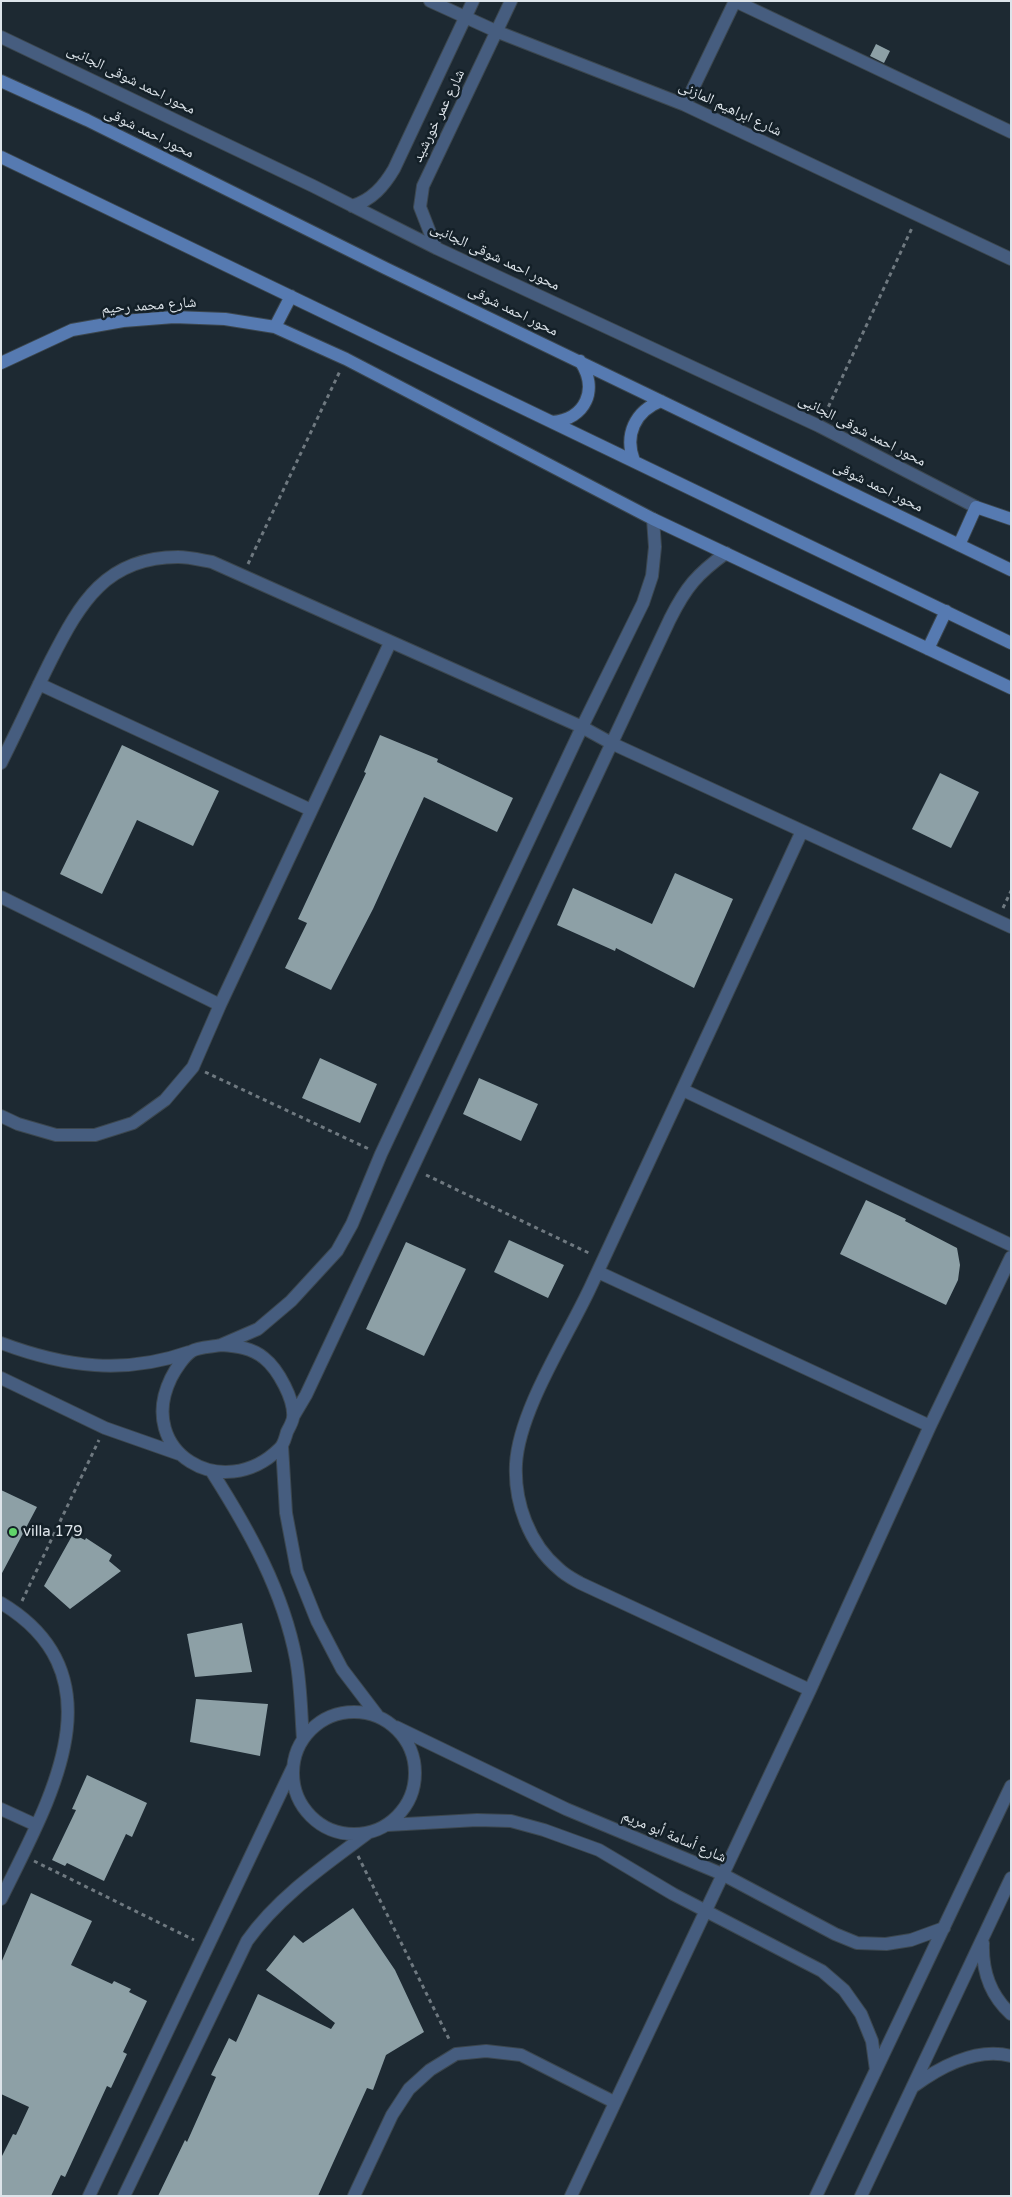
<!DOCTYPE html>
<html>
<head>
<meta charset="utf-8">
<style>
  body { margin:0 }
  #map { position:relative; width:1012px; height:2197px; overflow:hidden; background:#1d2932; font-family:"Varela Round",sans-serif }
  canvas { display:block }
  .frame { position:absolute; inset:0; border:2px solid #dde4ea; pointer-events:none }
</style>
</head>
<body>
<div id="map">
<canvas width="1012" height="2197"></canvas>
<div class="frame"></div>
</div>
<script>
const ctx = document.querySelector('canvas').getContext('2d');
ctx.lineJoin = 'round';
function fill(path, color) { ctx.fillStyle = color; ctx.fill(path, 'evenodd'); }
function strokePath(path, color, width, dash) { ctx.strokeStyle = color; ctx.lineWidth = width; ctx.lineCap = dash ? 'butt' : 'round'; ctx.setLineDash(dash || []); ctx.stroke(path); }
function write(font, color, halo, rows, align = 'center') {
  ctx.font = font + ' "Varela Round","Noto Naskh Arabic",sans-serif'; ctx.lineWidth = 5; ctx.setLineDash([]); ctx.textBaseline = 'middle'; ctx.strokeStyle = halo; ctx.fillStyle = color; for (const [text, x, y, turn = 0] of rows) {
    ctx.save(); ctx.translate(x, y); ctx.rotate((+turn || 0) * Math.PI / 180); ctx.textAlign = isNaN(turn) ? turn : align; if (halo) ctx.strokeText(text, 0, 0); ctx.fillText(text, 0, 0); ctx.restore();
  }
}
fill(new Path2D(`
  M876 44 890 51 884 63 870 56Z
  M380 735 438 759 437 762 513 798 497 832 424 797 373 909 331 990 285 968 307 923 298 919 366 773 364 772Z
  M122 745 219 791 193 846 137 820 102 894 60 874Z
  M940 773 979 792 951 848 912 829Z
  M675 873 733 899 694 988 616 948 615 951 557 925 573 888 652 924Z
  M320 1058 377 1084 360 1123 302 1098Z
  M479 1078 538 1104 521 1141 463 1114Z
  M866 1200 906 1219 905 1221 957 1248 960 1265 958 1280 946 1305 840 1254Z
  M509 1240 564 1265 548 1298 494 1272Z
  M406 1242 466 1269 424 1356 366 1329Z
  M1 1490 37 1507 1 1575Z
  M73 1534 85 1540 86 1538 112 1555 109 1561 121 1571 70 1609 44 1586Z
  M242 1623 252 1672 195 1677 187 1634Z
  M196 1699 268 1704 260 1756 190 1742Z
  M87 1775 147 1803 132 1837 126 1834 104 1881 67 1863 65 1866 52 1860 76 1810 72 1809Z
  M31 1893 92 1921 71 1965 112 1984 114 1981 131 1989 129 1992 147 2001 123 2052 127 2054 111 2088 107 2086 65 2177 61 2175 51 2196H1V2158L13 2134 16 2135 29 2107 1 2094V1963Z
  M353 1908 395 1970 424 2032 386 2055 373 2090 367 2088 318 2196H158L185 2140 187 2142 216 2077 211 2075 229 2038 236 2042 258 1994 331 2029 335 2023 266 1970 294 1935 303 1943Z`), '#8da0a6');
const street = new Path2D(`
  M430 1 498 32 685 105 1011 259
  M1 37 313 186 436 248 819 426 976 507
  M685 105 735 1 1011 132
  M352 206C372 200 384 186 394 169L473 1
  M436 248 420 207 423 186 511 1
  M39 684 311 810
  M1 763C18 729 34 694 51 660 80 603 106 557 178 557 189 557 201 560 212 562L582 727 611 743 1011 927
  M802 831C732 983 662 1134 591 1286 568 1336 519 1410 516 1464 514 1502 529 1544 559 1569 565 1575 573 1579 580 1583L810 1690
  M1 897 220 1005
  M683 1090 1011 1245
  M1 1116 18 1124 56 1135H95L133 1123 165 1100 193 1067 220 1005 390 643
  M598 1272 930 1426
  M1 1343C65 1367 124 1375 189 1352
  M221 1345 258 1329 291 1301 337 1251 352 1224 381 1154 582 727 643 603 652 576 655 547 653 519
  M221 1345C237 1346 252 1348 264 1358 278 1369 295 1400 293 1418 292 1423 289 1428 287 1432 285 1438 284 1445 279 1449 223 1504 135 1452 171 1378 175 1370 184 1356 192 1351 199 1347 213 1347 221 1345Z
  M1 1378 105 1428 179 1454
  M293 1417 306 1395 670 619C686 587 697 574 726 553
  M282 1446 286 1513 297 1571 317 1621 342 1669 377 1715
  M212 1472C249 1530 283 1591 296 1659 301 1686 301 1713 303 1739
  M1 1603C125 1677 47 1804 1 1899
  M293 1773a61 61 0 1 1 122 0a61 61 0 1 1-122 0Z
  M396 1727 566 1809 722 1874 835 1934 857 1943 886 1944 911 1940 944 1928
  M1 1809 36 1825
  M388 1825 477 1820 511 1821 544 1830 599 1850 673 1894 822 1971 844 1990 861 2014 872 2041 876 2070
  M983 1943C982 1971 990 1995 1011 2014
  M914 2086C940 2067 977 2047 1011 2056
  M89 2196 293 1767
  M124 2196 247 1941C278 1897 325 1865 368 1833
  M354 2196 392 2115 409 2089 430 2070 456 2054 486 2051 521 2055 614 2102
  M571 2196 810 1690 930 1426 1011 1257
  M816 2196 1011 1786
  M861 2196 1011 1878`);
const secondary = new Path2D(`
  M1 81 87 120 385 268 1011 570
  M1 157 1011 643
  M275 327 291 296
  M1 363 72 330 123 321 174 317 225 319 275 327 346 359 653 519 1011 688
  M552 422C586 419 599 389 580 361
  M634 461C624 435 635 411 661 401
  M959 545 976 507 1011 519
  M928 649 946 611`);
strokePath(street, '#3c474f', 14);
strokePath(secondary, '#3c474f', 14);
strokePath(new Path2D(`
  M825 414 912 228
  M248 564 340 371
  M1003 908 1011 891
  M205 1072 369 1149
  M426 1175 591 1254
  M22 1601 99 1440
  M358 1856 450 2041
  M34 1861 194 1940`), '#6f7980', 3, [4, 4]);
strokePath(street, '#465d7f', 12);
strokePath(secondary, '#567ab1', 12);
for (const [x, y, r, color] of [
  [13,1532,5,"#61d46a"]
]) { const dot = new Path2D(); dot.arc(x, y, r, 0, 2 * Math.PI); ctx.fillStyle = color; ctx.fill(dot); strokePath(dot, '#142028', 2); }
write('15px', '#dde4ea', '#142028', [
  ["محور احمد شوقى الجانبى",131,80,26],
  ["شارع ابراهيم المازنى",730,109,25],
  ["شارع عمر خورشيد",439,116,-64],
  ["محور احمد شوقى",149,133,26],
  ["محور احمد شوقى الجانبى",495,257,25],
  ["شارع محمد رحيم",149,306,-4],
  ["محور احمد شوقى",513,311,26],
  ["محور احمد شوقى الجانبى",862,431,27],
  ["محور احمد شوقى",878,487,26],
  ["شارع أسامة أبو مريم",674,1837,23]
]);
write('15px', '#dde4ea', '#142028', [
  ["villa 179",23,1532]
], 'left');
</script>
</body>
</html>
